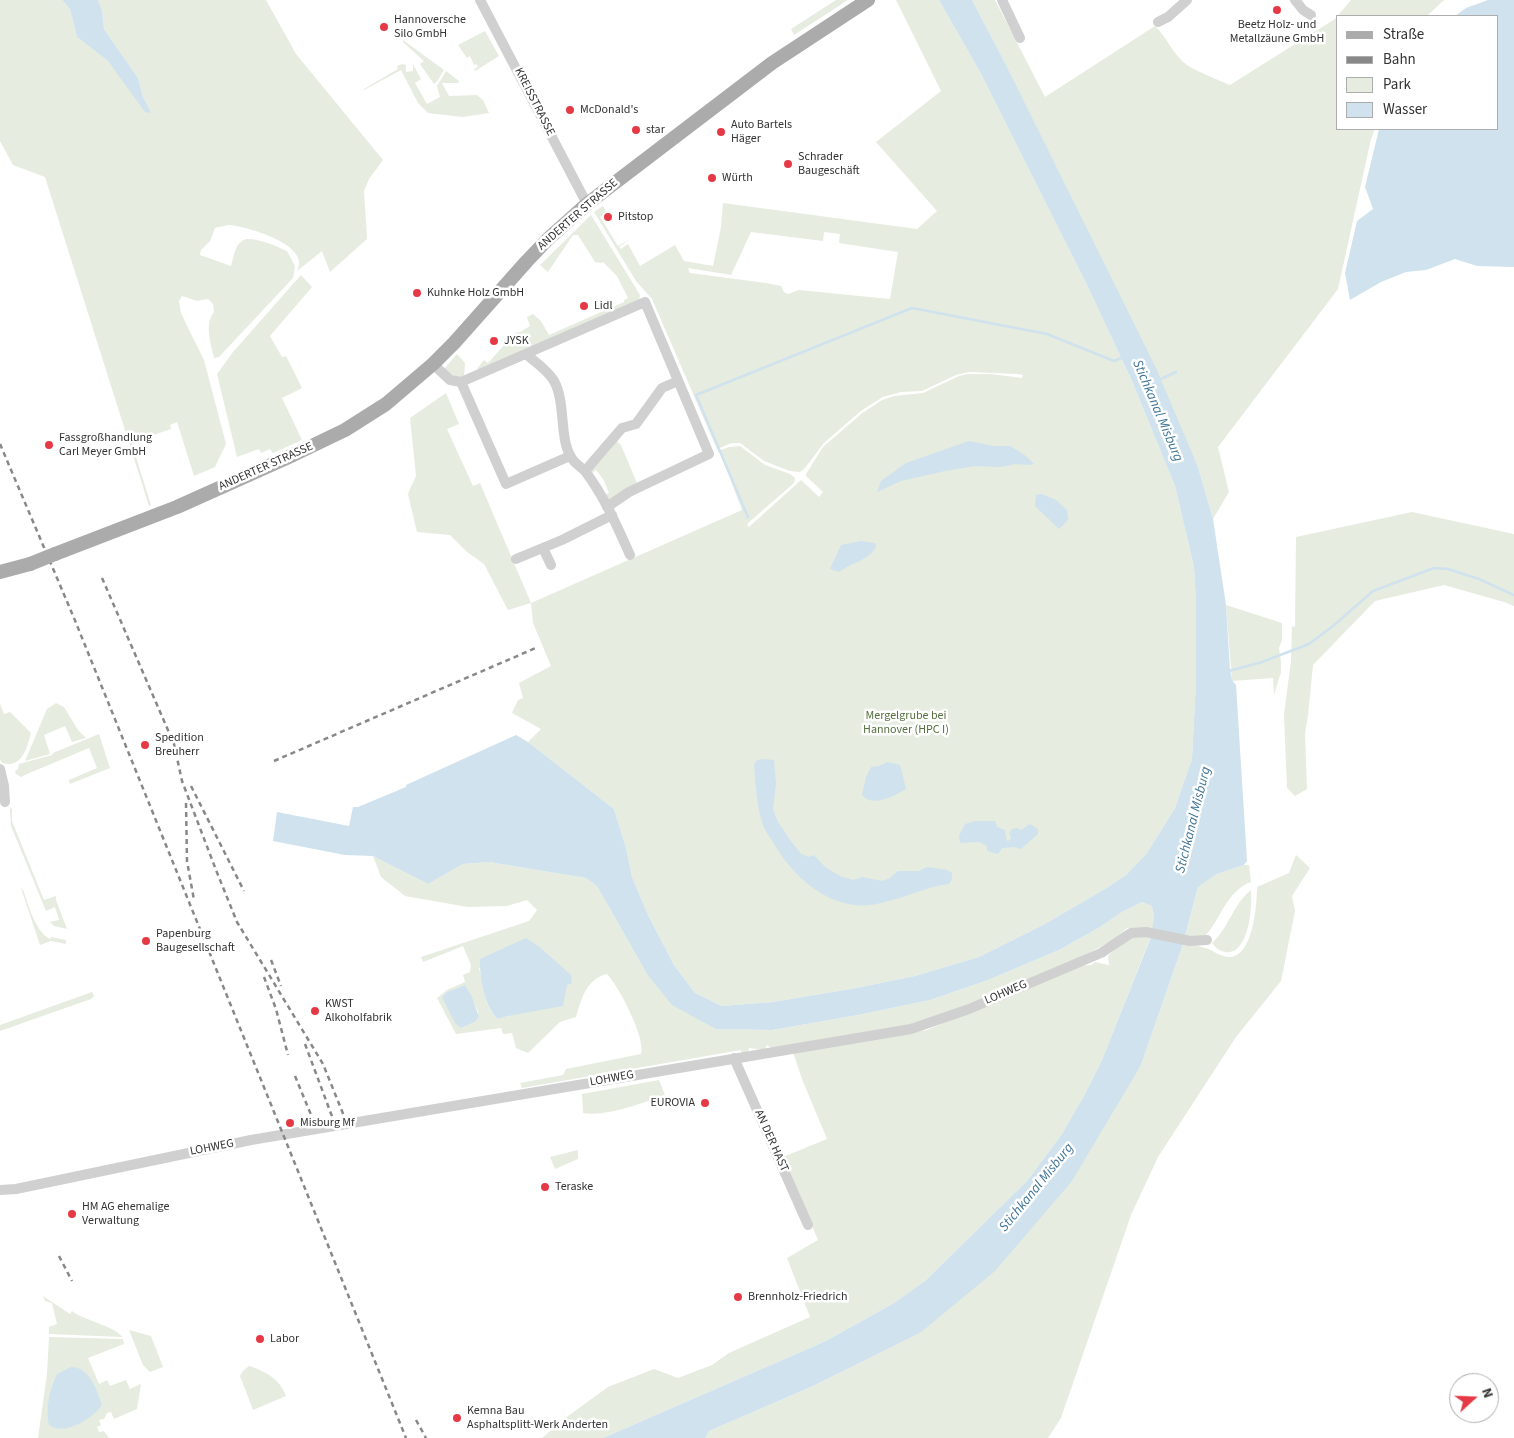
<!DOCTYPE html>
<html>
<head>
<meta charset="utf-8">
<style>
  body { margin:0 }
  #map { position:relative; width:1514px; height:1438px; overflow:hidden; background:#fff; font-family:"Source Sans 3",sans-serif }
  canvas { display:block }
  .legend { position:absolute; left:1336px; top:15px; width:162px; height:115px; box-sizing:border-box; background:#fff; border:1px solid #adadad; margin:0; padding:6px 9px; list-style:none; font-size:15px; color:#333 }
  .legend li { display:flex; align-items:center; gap:10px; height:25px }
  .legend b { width:25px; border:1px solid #adadad }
  .north { position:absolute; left:1449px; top:1373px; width:50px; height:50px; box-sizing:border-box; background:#fff; border:1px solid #adadad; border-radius:50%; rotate:70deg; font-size:14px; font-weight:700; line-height:20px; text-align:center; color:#333 }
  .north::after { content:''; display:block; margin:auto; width:18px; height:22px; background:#e63946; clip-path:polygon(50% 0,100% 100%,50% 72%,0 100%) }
</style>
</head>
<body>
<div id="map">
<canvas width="1514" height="1438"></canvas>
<ul class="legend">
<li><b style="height:6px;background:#ababab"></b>Straße</li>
<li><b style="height:6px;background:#888"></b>Bahn</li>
<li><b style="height:14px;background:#e6ecdf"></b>Park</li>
<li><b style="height:14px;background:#cfe2ee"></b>Wasser</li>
</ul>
<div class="north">N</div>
</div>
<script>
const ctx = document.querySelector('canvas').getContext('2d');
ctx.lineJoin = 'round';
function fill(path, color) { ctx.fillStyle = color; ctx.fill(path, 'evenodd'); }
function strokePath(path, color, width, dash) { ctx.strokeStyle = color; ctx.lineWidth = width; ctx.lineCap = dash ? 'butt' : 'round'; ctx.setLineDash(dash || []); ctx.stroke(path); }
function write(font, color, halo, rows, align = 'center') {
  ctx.font = font + ' "Source Sans 3",sans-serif'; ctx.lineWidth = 5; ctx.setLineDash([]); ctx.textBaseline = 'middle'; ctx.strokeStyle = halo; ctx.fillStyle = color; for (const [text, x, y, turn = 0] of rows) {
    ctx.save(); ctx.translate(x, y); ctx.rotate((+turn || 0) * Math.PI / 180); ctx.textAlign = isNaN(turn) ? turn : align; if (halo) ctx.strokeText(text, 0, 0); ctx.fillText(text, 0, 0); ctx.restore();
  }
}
fill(new Path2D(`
  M0 0H62L70 9 77 37 108 61 150 113 143 97 138 78 104 29 102 10 98 0H266L296 54 383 160 369 179 364 191 367 239 330 272 322 251 297 271C312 245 248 227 230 225 226 225 220 227 215 228L210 241 201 250 200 255 231 266C233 259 235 245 242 241 250 234 278 247 287 251L295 266 293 278 219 357 214 358C211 343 204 325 214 312L213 304 208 299 197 301 182 296 179 301 181 313 191 334 204 360 226 444 215 467 194 476 177 422 170 425 171 429 138 440 136 436 130 438 151 505 149 506 45 177 13 165 0 141Z
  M836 0H848L794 35 791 29Z
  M896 0H939L980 72 1087 285 1132 381 1175 486 1194 567 1196 603V681L1192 759 1175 808 1147 853 1126 875 1105 889 1043 925 979 957 915 976 851 989 773 1002 722 1006 695 993 674 965 648 915 632 877 626 848 614 809 528 742 541 729 512 713 518 700 523 698 519 683 551 666 533 623 531 603 508 610 484 564 467 552 450 535 417 532 408 494 416 476 410 418 446 393 459 424 447 429 473 486 480 483 531 603 742 510 721 455 718 451 729 447 740 446 765 465 790 474 795 478 794 483 747 524 749 527 801 480 819 497 823 492 806 476V474L823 447 861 414 882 400 894 396 923 393 959 376 968 374H991L1022 378 1023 375 1017 374 969 372 956 375 922 391 901 392 883 397 862 410 824 443 805 468 800 472 790 471 764 461 740 443H732L717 449 652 299 636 281 594 212 603 206 607 213 600 217 618 246 629 240 619 247 621 249 628 244 640 266 675 245 684 261 713 266 721 227 723 203 917 229 937 211 876 142 941 91ZM751 232 823 241 824 232 840 234 839 243 898 252 890 299 799 290 788 294 784 292 781 286 766 283 690 273 688 268 731 275Z
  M972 0H995L1045 97 1155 26C1167 37 1173 55 1187 65 1200 73 1216 79 1230 85L1335 19 1351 0H1444L1427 16H1338V129H1375L1371 139 1338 289 1218 447 1229 492 1213 519 1198 467 1003 59Z
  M485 31 499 56 475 71 474 69 478 67 476 64 474 65 470 56 467 58 458 45Z
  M403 40 444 70 438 80 434 84 420 64 424 61 403 42Z
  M402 64 406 65V72L413 71V64L421 79 415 83 427 104 440 97 437 86 446 71 459 81 458 83H442L449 96 477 95 483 100 489 113 463 117 428 113 418 103 401 70 364 90V89L398 69 397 66Z
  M591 215 640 295 639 300 483 371 477 369 484 360 488 363 515 333 520 332 530 326 527 317 533 314 541 321 549 335 624 302V300L628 298 617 276 603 262 601 263 595 262 578 235H573L548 272 540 265Z
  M301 275 312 287 270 336 282 357 286 356 302 388 282 398 302 440 273 453 270 449 261 453 259 449 237 457 217 374 233 352Z
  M457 354 465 363 464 376C456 379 448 375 445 368Z
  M616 440 621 445 637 483 609 500 604 495 609 493 603 479 596 470 592 473 591 471Z
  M1412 512 1514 534V606L1504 602 1444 585 1375 601 1313 665 1308 715 1305 734 1307 789 1295 796 1287 788 1284 714 1291 661 1292 626 1295 627 1296 537Z
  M1226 605 1282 623V640L1279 648 1281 662V672L1274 695 1273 678 1232 681Z
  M56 703 64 707 78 730 86 738 72 742 65 726 44 735 50 754 25 761 47 709Z
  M0 704 4 714 10 712 31 733C27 748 22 769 2 763L0 759Z
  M99 734 110 768 70 784 69 780 97 768 89 748 27 774 21 777 16 774 15 771 18 769 19 764 52 755 53 753Z
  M12 808V821L44 900 56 896V900L67 929 54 926 50 922 59 920 55 907 46 911 11 826 10 809Z
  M1296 855 1310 868 1292 896 1295 911 1281 981 1236 1037 1158 1157 1131 1215 1061 1418 1048 1438H705L709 1431 813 1386 920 1333 1141 1065 1183 944C1189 945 1196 945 1202 947 1212 949 1218 956 1228 957 1253 959 1257 905 1257 887L1289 873Z
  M373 856 428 884 463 864 489 862 586 878 597 886 647 974 716 1029 772 1030 858 1015 930 1000 988 980 1059 950 1100 927 1122 912 1142 902 1152 906 1154 917 1153 931 1102 1060 1085 1094 1062 1134 1027 1181 925 1281 894 1303 826 1341 603 1438H542L564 1419 608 1387 654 1369 678 1378 712 1365 729 1353 810 1317 787 1258 818 1240 783 1157 827 1139 802 1079 793 1052 927 1030 1077 966 1091 965 1095 962 1109 965 1108 956 1137 928H1127L1114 939 1078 959 1008 990 903 1027 774 1050 767 1045 764 1050 749 1048 748 1052H741V1050L522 1088 520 1083 563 1075 566 1069 641 1054C646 1038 619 987 607 974 586 979 581 1000 576 1017L560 1022 528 1053 516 1048 512 1033 503 1034 501 1028 456 1034 437 998 447 990 465 982 463 975 470 972 471 965 463 946 423 962 421 957 529 921 537 910 527 900 507 906 468 907 405 896 381 877ZM541 948 553 959 508 1016 498 1019C484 1008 484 985 479 968ZM465 985 478 1011V1019L461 1028 442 997 447 992Z
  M1244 865H1249L1251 882C1227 891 1222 916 1207 934L1204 936 1185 937 1198 887 1217 874Z
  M21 888 23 890C29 905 34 930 50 939L51 937 66 940V944L51 941 40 945Z
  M1251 890C1252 907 1250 941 1234 951 1225 954 1218 951 1212 943 1229 928 1233 904 1251 890Z
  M92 992 94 996 91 999 0 1031V1025Z
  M659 1080 665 1095C642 1103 607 1117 583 1113L582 1094Z
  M578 1150V1159L555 1169 550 1157Z
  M43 1296 70 1314 72 1311C83 1320 117 1327 122 1337L49 1334V1327L57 1324 52 1303 45 1301Z
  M129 1330 151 1336 163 1367 150 1372 143 1365Z
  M49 1337 123 1339 124 1344 88 1358 99 1384 107 1380 110 1386 126 1380 130 1389 141 1384 137 1409 114 1419 111 1412 107 1413 104 1419 99 1420 101 1425 97 1427 99 1432 104 1431 109 1438H38L47 1374Z
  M249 1366C265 1371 280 1379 286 1396L253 1410 240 1376 243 1371Z`), '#e6ecdf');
fill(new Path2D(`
  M62 0H98L102 10 104 29 138 78 143 97 151 113 145 112 108 61 77 37 70 9Z
  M939 0H972L1003 59 1156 368 1198 467 1213 519 1226 605 1230 670 1232 680 1236 685 1247 861 1244 865 1217 874 1198 887 1183 944 1141 1065 1072 1181 995 1271 920 1333 813 1386 709 1431 705 1438H603L826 1341 894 1303 925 1281 1027 1181 1062 1134 1085 1094 1102 1060 1151 937 1154 917 1152 906 1142 902 1122 912 1100 927 1059 950 988 980 930 1000 858 1015 772 1030 716 1029 672 1005 647 974 597 886 586 878 489 862 463 864 428 884 373 856 345 855 273 841 277 812 349 826 353 807H358L406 787V785L516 735 528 742 614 809 626 848 632 877 648 915 674 965 695 993 722 1006 773 1002 851 989 915 976 979 957 1043 925 1105 889 1126 875 1147 853 1175 808 1192 759 1196 681V603L1194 567 1175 486 1132 381 1087 285 980 72Z
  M1488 0H1514V267L1477 266 1455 259 1426 270 1406 272 1381 282 1350 300 1345 273 1357 221 1373 209 1365 187 1379 129H1498V16H1455L1466 8Z
  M969 441 993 446H1010L1026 456 1034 464 1029 465 1015 464 1000 467 975 466 945 471 901 481 877 492 881 481 906 463Z
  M1042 494 1056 500 1067 510 1068 520 1059 529 1035 506 1036 495Z
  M861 541 875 543 876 547C868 561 851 563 839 572L830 569 841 545Z
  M764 759 774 760 776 784 773 809 777 820 790 840 801 854 809 857 814 855 825 867 840 876 853 880 862 877 882 881 890 878 898 871H919L927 867 947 870 952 873V879L949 884C923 887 898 901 871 905 829 910 792 876 773 842 769 836 764 829 762 822 756 804 756 784 754 765L757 760Z
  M887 762 900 765 906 789C894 796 873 808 862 795L866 777 871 767 879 766Z
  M975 821H995L997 827 1005 830 1006 838 1008 842 1011 838 1009 833 1012 829 1017 828 1021 830 1030 824 1038 829V834L1021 849 1014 847 1002 848 998 854 987 851V846L979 842 960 843 959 836 965 824Z
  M526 938 541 948 571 975 572 983 567 985 563 1006 508 1016 498 1019C485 1009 479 975 480 959Z
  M465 985 472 997 479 1017 476 1021 461 1028 455 1023 442 997 447 992Z
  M71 1367C90 1367 97 1391 102 1405 92 1419 65 1436 49 1425 45 1408 50 1389 57 1374Z`), '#cfe2ee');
strokePath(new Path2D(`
  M1161 379 1176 372
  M748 517 696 395 912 308 1047 334 1114 361 1124 357
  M1229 671 1262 662 1309 644 1333 626 1373 591 1434 568 1448 569 1479 579 1514 595`), '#cfe2ee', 2.5);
strokePath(new Path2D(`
  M480 0 587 204
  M1002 0 1020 38
  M1295 0 1303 10 1311 15
  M1158 22 1168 17 1187 0
  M526 354C535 362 548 370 554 381 566 402 559 438 571 457 574 463 581 467 585 471L622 428 636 424 662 388 678 381
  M433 364 450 380 461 382 645 302 709 454 629 492 607 507
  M461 382 506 484 570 456
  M585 471C604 496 617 526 630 555
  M543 548 551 565
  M516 559 562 540 612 515
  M0 769 4 786 5 802
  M734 1058 808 1225
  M0 1190 16 1189 251 1140 911 1029 969 1009 1101 953 1131 933 1146 932 1190 941 1207 940`), '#d0d0d0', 10);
strokePath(new Path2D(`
  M55 554 177 507 293 455 345 430 386 404 433 364 454 343 527 261 548 239 587 204 772 63 868 0
  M0 572 30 564`), '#ababab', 14);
strokePath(new Path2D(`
  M0 444 74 618 406 1438
  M102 578 174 744 182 781 216 870 237 922 323 1064 344 1116
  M274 761 538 647
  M191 786 244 891
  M186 803 187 861 194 900
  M271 960 281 986
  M264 977 276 1009 288 1055
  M305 1044 333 1119
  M295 1076 314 1122
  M59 1256 72 1281
  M416 1420 426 1438`), '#888', 2.5, [5, 4]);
strokePath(new Path2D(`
  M30 564 55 554`), '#ababab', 14);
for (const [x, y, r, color] of [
  [1277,10,5,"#e63946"],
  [384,27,5,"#e63946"],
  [570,110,5,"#e63946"],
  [636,130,5,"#e63946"],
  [721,132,5,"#e63946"],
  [788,164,5,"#e63946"],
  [712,178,5,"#e63946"],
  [608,217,5,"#e63946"],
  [417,293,5,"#e63946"],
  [584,306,5,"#e63946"],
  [494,341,5,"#e63946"],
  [49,445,5,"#e63946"],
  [145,745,5,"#e63946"],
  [146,941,5,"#e63946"],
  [315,1011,5,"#e63946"],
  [705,1103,5,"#e63946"],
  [290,1123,5,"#e63946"],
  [545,1187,5,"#e63946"],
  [72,1214,5,"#e63946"],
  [738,1297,5,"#e63946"],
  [260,1339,5,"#e63946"],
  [457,1418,5,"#e63946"]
]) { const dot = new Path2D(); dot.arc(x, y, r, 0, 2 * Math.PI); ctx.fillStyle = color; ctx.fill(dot); strokePath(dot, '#fff', 2); }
write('12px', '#333', '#fff', [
  ["Hannoversche",394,20],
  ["Silo GmbH",394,34],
  ["Beetz Holz- und",1277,25,"center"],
  ["Metallzäune GmbH",1277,39,"center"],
  ["McDonald's",580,110],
  ["Auto Bartels",731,125],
  ["Häger",731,139],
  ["star",646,130],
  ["Schrader",798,157],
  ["Baugeschäft",798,171],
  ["Würth",722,178],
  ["Pitstop",618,217],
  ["Kuhnke Holz GmbH",427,293],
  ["Lidl",594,306],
  ["JYSK",504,341],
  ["Fassgroßhandlung",59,438],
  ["Carl Meyer GmbH",59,452],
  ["Spedition",155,738],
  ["Breuherr",155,752],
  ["Papenburg",156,934],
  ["Baugesellschaft",156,948],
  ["KWST",325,1004],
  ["Alkoholfabrik",325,1018],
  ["EUROVIA",695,1103,"right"],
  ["Misburg Mf",300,1123],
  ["Teraske",555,1187],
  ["HM AG ehemalige",82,1207],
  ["Verwaltung",82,1221],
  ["Brennholz-Friedrich",748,1297],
  ["Labor",270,1339],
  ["Kemna Bau",467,1411],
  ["Asphaltsplitt-Werk Anderten",467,1425]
], 'left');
write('12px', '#333', '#fff', [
  ["KREISSTRASSE",534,102,63],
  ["ANDERTER STRASSE",578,215,-41],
  ["ANDERTER STRASSE",266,467,-24],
  ["LOHWEG",1006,993,-23],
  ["LOHWEG",612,1079,-10],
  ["AN DER HAST",771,1141,66],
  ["LOHWEG",212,1148,-11]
]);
write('12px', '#56703f', '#fff', [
  ["Mergelgrube bei",906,716],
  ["Hannover (HPC I)",906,730]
]);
write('italic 14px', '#3f7597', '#fff', [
  ["Stichkanal Misburg",1157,411,67],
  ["Stichkanal Misburg",1194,820,-76],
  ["Stichkanal Misburg",1037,1188,-51]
]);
</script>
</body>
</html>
